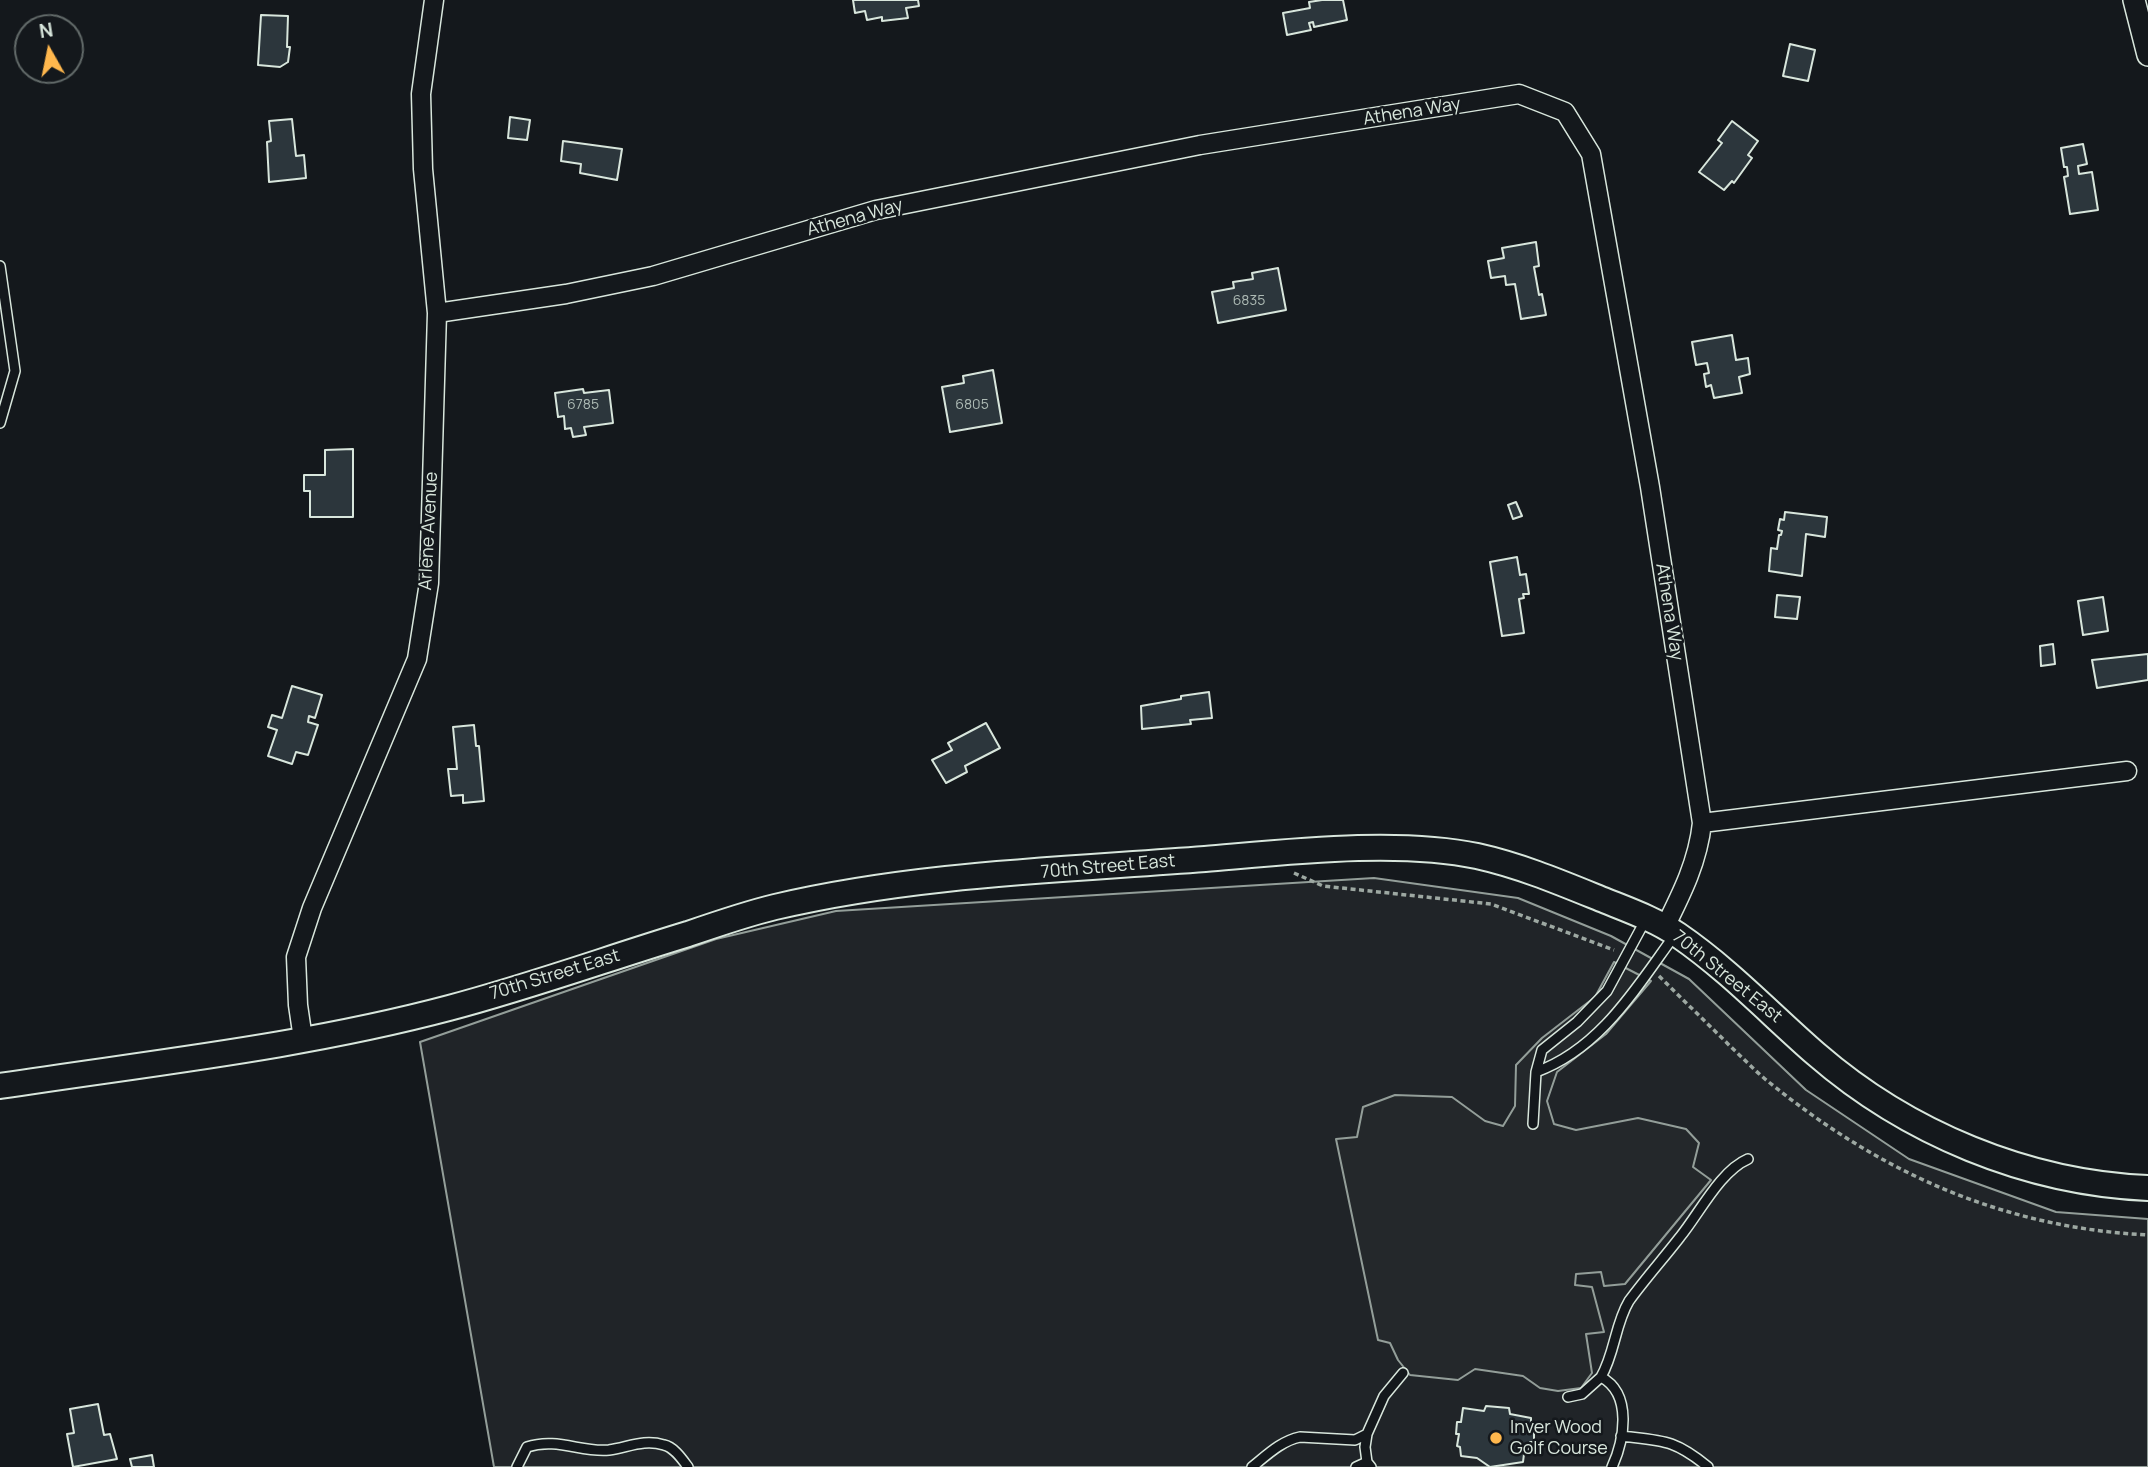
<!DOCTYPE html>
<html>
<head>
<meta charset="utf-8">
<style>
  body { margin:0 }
  #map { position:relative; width:2148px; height:1467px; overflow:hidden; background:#14181c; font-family:Manrope,sans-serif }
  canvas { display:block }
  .north { position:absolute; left:14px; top:14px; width:70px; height:70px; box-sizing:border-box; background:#14181c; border:2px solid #626a69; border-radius:50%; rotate:351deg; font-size:19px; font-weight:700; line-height:28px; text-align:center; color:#d8e6dc }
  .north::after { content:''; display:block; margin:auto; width:24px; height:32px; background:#ffb74d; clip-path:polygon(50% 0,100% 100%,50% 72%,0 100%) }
</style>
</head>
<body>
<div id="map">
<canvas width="2148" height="1467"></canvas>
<div class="north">N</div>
</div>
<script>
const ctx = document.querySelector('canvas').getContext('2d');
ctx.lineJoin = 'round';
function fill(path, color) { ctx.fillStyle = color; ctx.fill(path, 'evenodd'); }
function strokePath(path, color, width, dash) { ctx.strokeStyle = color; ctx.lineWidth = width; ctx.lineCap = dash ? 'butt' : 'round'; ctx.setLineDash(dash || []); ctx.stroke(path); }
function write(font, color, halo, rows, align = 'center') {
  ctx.font = font + ' Manrope,sans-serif'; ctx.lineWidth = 5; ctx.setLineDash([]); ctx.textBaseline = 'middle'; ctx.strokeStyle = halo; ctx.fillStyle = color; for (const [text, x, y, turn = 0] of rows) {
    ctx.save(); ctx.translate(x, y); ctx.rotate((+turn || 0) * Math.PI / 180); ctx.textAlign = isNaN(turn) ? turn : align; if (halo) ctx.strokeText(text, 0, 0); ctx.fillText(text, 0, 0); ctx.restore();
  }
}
const green = new Path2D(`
  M1374 878 1518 898 1611 936 1689 979 1806 1090 1909 1159 2056 1212 2148 1219V1467H494L420 1042 716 939 836 911Z`);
fill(green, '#202428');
strokePath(green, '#939e99', 2);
const parking = new Path2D(`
  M1614 962 1651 981 1606 1034 1557 1072 1547 1101 1554 1124 1576 1130 1638 1118 1686 1129 1699 1143 1693 1167 1711 1180 1625 1284 1604 1286 1601 1272 1576 1274 1575 1285 1592 1287 1604 1332 1586 1334 1592 1373 1581 1388 1558 1391 1540 1388 1523 1376 1475 1369 1458 1380 1410 1375 1398 1360 1390 1343 1378 1340 1336 1139 1357 1137 1363 1107 1395 1095 1452 1097 1485 1121 1503 1126 1515 1106 1516 1065 1542 1038 1595 997Z`);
fill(parking, '#24282b');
strokePath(parking, '#939e99', 2);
const building = new Path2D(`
  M853 0H918L919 6 906 8 908 18 882 21V17L867 20 865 11 855 13Z
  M1322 0H1343L1347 20 1314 27 1313 22 1309 23 1311 30 1287 35 1283 13 1310 8 1309 2Z
  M261 15 288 16 287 47H290L288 62 280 67 258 65Z
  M1790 44 1815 50 1808 81 1783 76Z
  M510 117 530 120 527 140 508 138Z
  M292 119 296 156 304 155 306 178 269 182 267 142 271 141 269 121Z
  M1732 121 1758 141 1748 155 1752 158 1734 183 1732 181 1724 190 1699 172 1722 143 1718 140Z
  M563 141 622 149 617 180 580 173 581 164 561 161Z
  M2083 144 2087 164 2078 166 2079 174 2092 172 2098 210 2070 214 2064 177 2068 176 2067 167H2064L2061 148Z
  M1536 242 1539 266 1534 267 1539 295 1542 294 1546 315 1521 319 1515 284 1506 285 1505 276 1491 278 1488 261 1504 258 1502 248Z
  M1278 268 1286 310 1218 323 1212 292 1234 288 1233 282 1253 279 1252 273Z
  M1732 335 1736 360 1748 358 1750 374 1739 377 1742 393 1714 398 1711 385 1706 387 1704 374 1709 373 1707 363 1696 365 1692 342Z
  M993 370 1002 423 950 432 942 387 964 383 963 376Z
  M583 389 584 393 609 390 613 423 584 427 586 435 573 437 571 428 565 429 564 416 558 417 555 393Z
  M353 449V517H310V491H304V475H325V450Z
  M1516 502 1522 516 1513 519 1508 505Z
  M1785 512 1827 517 1825 537 1806 534 1802 576 1769 571 1771 548 1777 549 1779 535H1781L1782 531 1778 530 1780 519 1784 520Z
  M1517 557 1520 575 1526 574 1529 594H1523L1524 598 1519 599 1524 633 1502 636 1490 562Z
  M1777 595 1800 597 1797 619 1775 617Z
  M2103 597 2108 631 2083 635 2078 601Z
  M2053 644 2055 664 2041 666 2040 646Z
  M2148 654V680L2097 688 2092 660Z
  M292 686 322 695 315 718 309 716 308 722 318 725 308 755 296 752 292 764 268 756 277 730 268 727 272 715 282 718Z
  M1209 692 1212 718 1190 720 1191 724 1142 729 1141 706 1181 699V696Z
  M986 723 1000 748 965 766 967 772 946 783 932 760 952 750 948 743Z
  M474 725 476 746H479L484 801 463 803V795L451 796 448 769H457L453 727Z
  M98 1404 104 1435 110 1434 117 1459 73 1467 67 1434 74 1433 70 1409Z
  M1486 1406 1509 1408 1510 1414 1531 1418V1429L1534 1430V1442H1530L1528 1455 1524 1454 1523 1462 1490 1467 1477 1458 1461 1456 1460 1447 1457 1446 1459 1434H1456L1457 1422H1461L1463 1408 1484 1411Z
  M152 1455 154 1467H132L130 1459Z`);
fill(building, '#2c363c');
strokePath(building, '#d8e6dc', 2);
const service = new Path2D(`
  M0 266 15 371 0 423
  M1536 1072C1600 1049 1636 988 1674 936
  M1533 1124 1536 1072 1542 1050 1577 1022 1607 991 1646 919
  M1601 1377C1615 1353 1615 1324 1629 1301 1645 1279 1663 1259 1680 1237 1699 1214 1720 1171 1748 1159
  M1568 1397 1582 1394 1601 1377C1633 1394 1624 1441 1612 1467
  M1367 1434 1365 1447 1367 1462
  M1621 1436C1663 1441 1674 1439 1708 1467
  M517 1467 527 1447C557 1437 582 1453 609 1450 629 1447 644 1439 664 1445 674 1447 682 1459 688 1467
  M1252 1467C1267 1455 1281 1441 1300 1437L1355 1440 1367 1434 1384 1396 1403 1373
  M1356 1467 1367 1462 1371 1467`);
const minor = new Path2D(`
  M437 313 566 294 653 276 876 210 1200 145 1519 94 1565 112 1591 154 1650 487 1702 823C1698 861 1682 893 1665 927
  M1702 823 2127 771
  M303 1039 298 1005 296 957 312 908 417 659 429 583 437 313 423 169 421 94 434 0`);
const tertiary = new Path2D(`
  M2134 0 2148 55`);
const secondary = new Path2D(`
  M0 1086C150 1063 302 1047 449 1008 529 987 609 958 688 934 717 924 746 914 775 907 915 874 1062 870 1205 859 1287 852 1397 839 1477 856 1522 866 1564 884 1606 901 1631 911 1656 920 1678 935 1729 970 1770 1014 1816 1054 1907 1133 2027 1183 2148 1188`);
strokePath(service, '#d8e6dc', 12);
strokePath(minor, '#d8e6dc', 21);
strokePath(tertiary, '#d8e6dc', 24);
strokePath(secondary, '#d8e6dc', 28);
strokePath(new Path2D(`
  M1294 873 1323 886 1491 904 1614 950
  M1659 976C1683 1000 1707 1023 1731 1047 1744 1059 1756 1072 1770 1083 1881 1173 2004 1228 2148 1235`), '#9da8a2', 3.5, [5, 3.5]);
strokePath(service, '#14181c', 9);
strokePath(minor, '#14181c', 18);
strokePath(tertiary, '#14181c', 21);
strokePath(secondary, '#14181c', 24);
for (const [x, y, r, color] of [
  [1496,1438,7,"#ffb74d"]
]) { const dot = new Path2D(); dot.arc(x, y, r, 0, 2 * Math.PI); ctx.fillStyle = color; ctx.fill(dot); strokePath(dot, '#14181c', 2.5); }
write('14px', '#adbab4', null, [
  ["6835",1249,301],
  ["6785",583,405],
  ["6805",972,405]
]);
write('18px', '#d8e6dc', '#14181c', [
  ["Athena Way",1412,112,-9],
  ["Athena Way",855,218,-15],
  ["Arlene Avenue",429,531,-87],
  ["Athena Way",1669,612,81],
  ["70th Street East",1108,867,-5],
  ["70th Street East",555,975,-17],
  ["70th Street East",1727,977,39]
]);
write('18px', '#d8e6dc', '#14181c', [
  ["Inver Wood",1510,1428],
  ["Golf Course",1510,1449]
], 'left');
</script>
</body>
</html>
